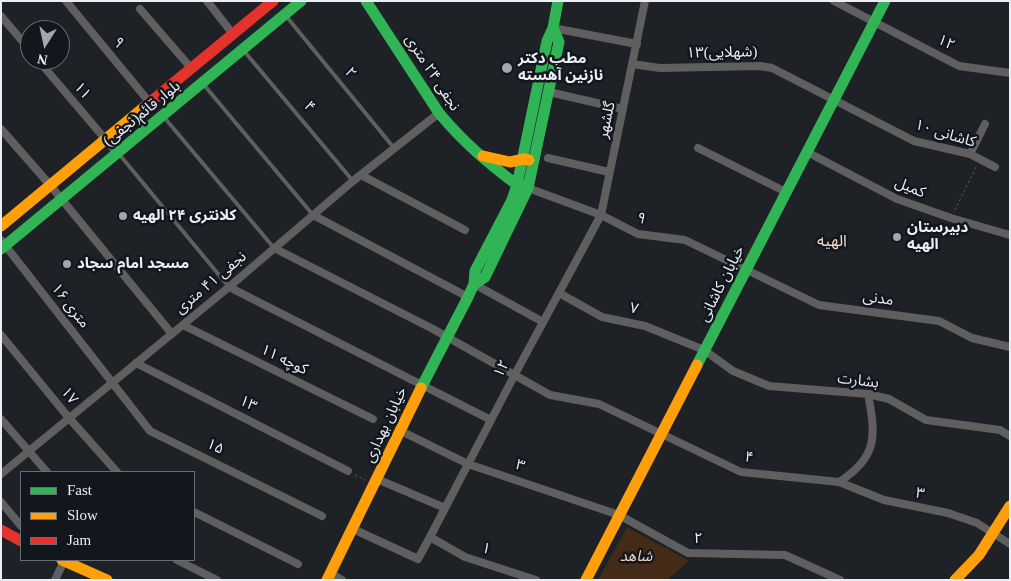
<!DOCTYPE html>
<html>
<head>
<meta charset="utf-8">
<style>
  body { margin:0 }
  #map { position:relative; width:1011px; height:581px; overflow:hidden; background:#1e2125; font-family:"Times New Roman",serif }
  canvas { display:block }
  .frame { position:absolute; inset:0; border:2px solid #ebeef4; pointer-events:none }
  .legend { position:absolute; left:20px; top:471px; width:175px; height:90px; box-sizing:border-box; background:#12171e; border:1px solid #696d74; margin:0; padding:6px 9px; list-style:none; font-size:15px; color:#ebeef4 }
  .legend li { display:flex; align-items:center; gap:10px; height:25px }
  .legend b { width:25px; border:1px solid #696d74 }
  .north { position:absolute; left:20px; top:20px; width:50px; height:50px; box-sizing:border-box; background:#12171e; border:1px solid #696d74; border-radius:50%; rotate:190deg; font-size:14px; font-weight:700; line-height:20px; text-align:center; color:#ebeef4 }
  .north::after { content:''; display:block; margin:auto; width:18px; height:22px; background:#a3a6ac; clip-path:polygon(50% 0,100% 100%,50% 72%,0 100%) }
</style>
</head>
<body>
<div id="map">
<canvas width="1011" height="581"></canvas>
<div class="frame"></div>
<ul class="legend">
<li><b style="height:6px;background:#30b455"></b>Fast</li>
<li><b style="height:6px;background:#ff9f0a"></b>Slow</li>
<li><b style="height:6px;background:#e5322d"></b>Jam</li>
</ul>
<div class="north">N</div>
</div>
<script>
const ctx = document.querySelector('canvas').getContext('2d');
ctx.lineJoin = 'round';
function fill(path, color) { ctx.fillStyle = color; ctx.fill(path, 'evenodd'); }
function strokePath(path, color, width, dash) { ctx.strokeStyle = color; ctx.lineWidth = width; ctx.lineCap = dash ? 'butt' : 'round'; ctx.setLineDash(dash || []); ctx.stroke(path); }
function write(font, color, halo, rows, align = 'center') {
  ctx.font = font + ' "Times New Roman","Noto Sans Arabic",serif'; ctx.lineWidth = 5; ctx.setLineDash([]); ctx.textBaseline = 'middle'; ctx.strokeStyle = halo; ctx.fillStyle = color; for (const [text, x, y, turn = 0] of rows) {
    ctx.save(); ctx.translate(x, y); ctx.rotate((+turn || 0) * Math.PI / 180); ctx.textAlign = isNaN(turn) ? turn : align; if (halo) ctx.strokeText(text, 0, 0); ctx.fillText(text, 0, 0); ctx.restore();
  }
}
fill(new Path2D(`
  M627 527 665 548 667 547 671 551 689 561 667 580H598Z`), '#432b17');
strokePath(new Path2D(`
  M955 210 976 167
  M355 475 365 480`), '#5a5a5c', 1, [2.5, 2.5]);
strokePath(new Path2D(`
  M286 16 394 148
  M244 51 353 181
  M204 85 313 215
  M163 116 274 248
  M119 154 229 287`), '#605f5f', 4);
strokePath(new Path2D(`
  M66 1 150 103
  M207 1 233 34
  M834 1 959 66 1010 73
  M140 9 191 68
  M1 16 30 50
  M553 28 637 44
  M38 60 117 153
  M632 64 660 68 760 66 772 68 914 141 970 154 995 167
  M549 92 623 109
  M1 129 50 185 172 334
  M698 148 786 192
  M807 152 897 199 951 218 1010 235
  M970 154 985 124
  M548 158 609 172
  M361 175 465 230
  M528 188 601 215 638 234 685 240 819 305 939 321 972 338 1010 347
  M313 215 468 297
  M1 240 150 431 322 516
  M274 248 433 329 550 395 599 404 741 472 839 482 884 500 948 513 977 523 1010 544
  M474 284 543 322
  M229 287 491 420
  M559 293 602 317 645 326 704 350 733 371 769 386 868 394 889 399 926 420 1000 430 1010 436
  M183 325 373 419
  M1 335 69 418 117 472
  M136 363 348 471
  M1 419 47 472
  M401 431 468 464 619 515 688 553 785 555 840 580
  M1 474 229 287 353 181 439 113
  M377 479 445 508
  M839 482C878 457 876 436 868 394
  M1 502 21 526
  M194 512 298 564
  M353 529 418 559 430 537 514 376 601 215 645 1
  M430 537 465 557 536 580
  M177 560 217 580
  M330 573 342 580
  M55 580 64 561`), '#605f5f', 8);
strokePath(new Path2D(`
  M366 1 439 113C464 143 487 162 517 185L523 186
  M1 249 301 1
  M474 284 485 277 528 188 559 42 553 28
  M697 365 885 1
  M421 388 468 297 474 284 475 271 512 200 517 185 547 41 553 28 558 1`), '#30b455', 11);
strokePath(new Path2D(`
  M483 156 510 162 524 159 529 160
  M1 226 148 104
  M62 560 107 580
  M327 580 421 388
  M586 580 697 365
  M955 580 979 555 1010 506`), '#ff9f0a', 11);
strokePath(new Path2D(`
  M148 104 273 1
  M1 530 21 541`), '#e5322d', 11);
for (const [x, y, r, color] of [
  [507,68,6,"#a3a6ac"],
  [123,216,5,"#a3a6ac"],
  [897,237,5,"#a3a6ac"],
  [67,264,5,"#a3a6ac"]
]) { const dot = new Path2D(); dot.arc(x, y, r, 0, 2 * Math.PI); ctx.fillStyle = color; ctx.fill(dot); strokePath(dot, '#12171e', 2); }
write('15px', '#ebeef4', '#12171e', [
  ["۹",118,43,50],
  ["۱۲",946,43,27],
  ["۱۳(شهلایی)",722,53,-1],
  ["۲",350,73,51],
  ["نجفی ۲۴ متری",432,73,57],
  ["۱۱",82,91,50],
  ["۴",309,107,50],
  ["بلوار قائم(نجفی)",142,114,-39],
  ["گلشهر",607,120,-78],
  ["کاشانی ۱۰",945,134,17],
  ["کمیل",910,188,22],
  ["۹",641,219,19],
  ["نجفی ۴۱ متری",211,283,-40],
  ["خیابان کاشانی",722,284,-63],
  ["مدنی",878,299,8],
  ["۱۶ متری",70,306,52],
  ["۷",634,309,12],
  ["کوچه ۱۱",284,360,26],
  ["۱۲",502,369,-62],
  ["بشارت",858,381,7],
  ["۱۷",69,396,51],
  ["۱۳",248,404,27],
  ["خیابان بهداری",386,425,-65],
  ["۱۵",215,447,26],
  ["۴",749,458,11],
  ["۳",520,466,19],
  ["۳",920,494,12],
  ["۲",698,539,4],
  ["۱",486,549,18]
]);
write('bold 15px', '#ebeef4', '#12171e', [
  ["مطب دکتر",518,59],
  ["نازنین آهسته",518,76],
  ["کلانتری ۲۴ الهیه",133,216],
  ["دبیرستان",907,228],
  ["الهیه",907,245],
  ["مسجد امام سجاد",77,264]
], 'left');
write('italic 15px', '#f4d3bc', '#12171e', [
  ["شاهد",636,557]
]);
write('16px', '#f6dbc7', '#12171e', [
  ["الهیه",832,242]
]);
</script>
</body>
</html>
